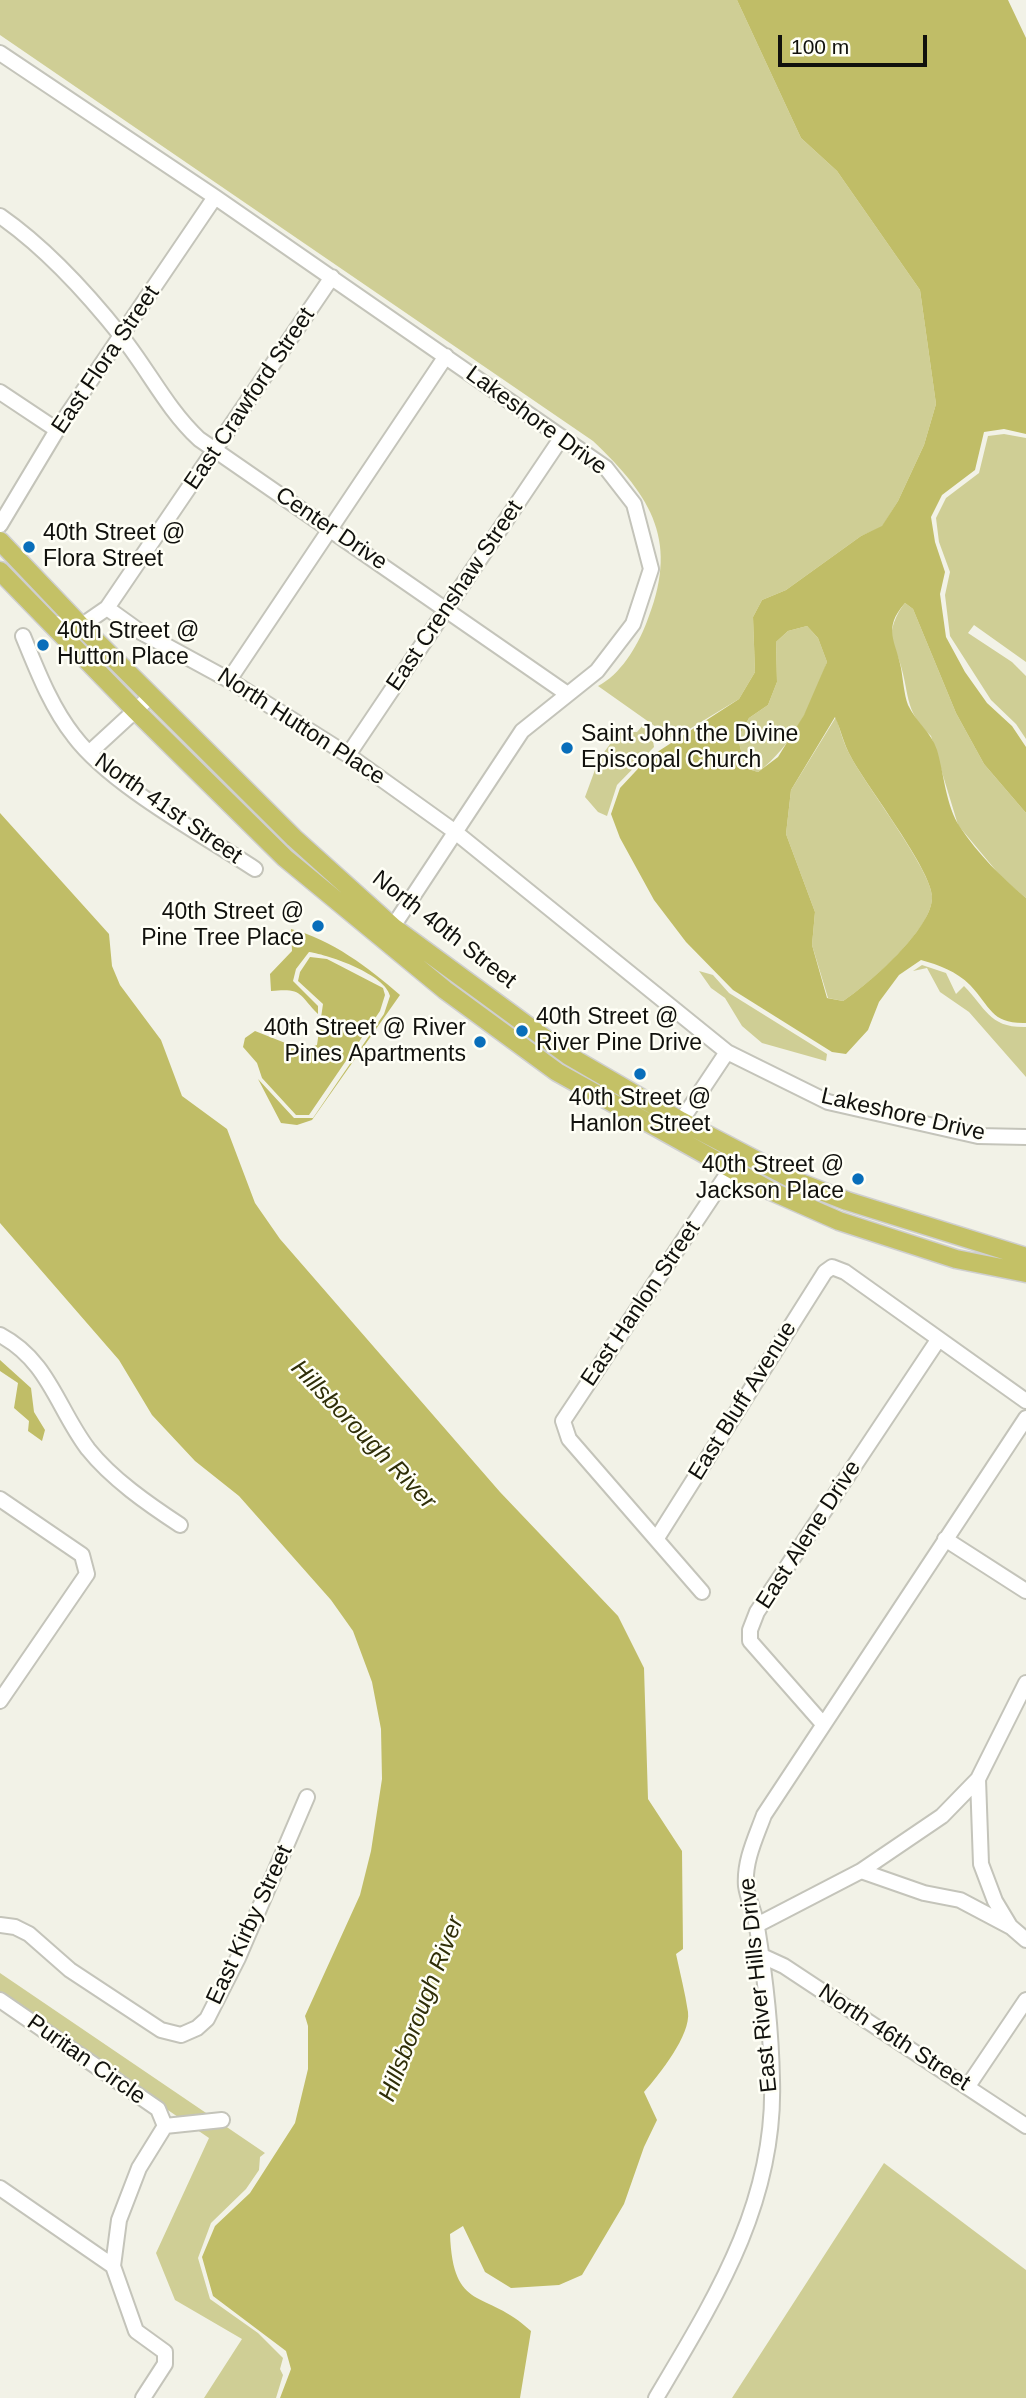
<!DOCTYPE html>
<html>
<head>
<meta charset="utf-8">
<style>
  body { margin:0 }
  #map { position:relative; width:1026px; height:2398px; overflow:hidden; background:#f2f2e7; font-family:Arial,sans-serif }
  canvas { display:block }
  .scale { position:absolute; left:778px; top:35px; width:149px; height:32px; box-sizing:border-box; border:4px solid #11110d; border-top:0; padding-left:9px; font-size:21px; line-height:24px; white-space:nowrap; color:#11110d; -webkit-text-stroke:5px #fffff6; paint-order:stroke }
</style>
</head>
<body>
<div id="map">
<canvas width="1026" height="2398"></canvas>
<div class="scale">100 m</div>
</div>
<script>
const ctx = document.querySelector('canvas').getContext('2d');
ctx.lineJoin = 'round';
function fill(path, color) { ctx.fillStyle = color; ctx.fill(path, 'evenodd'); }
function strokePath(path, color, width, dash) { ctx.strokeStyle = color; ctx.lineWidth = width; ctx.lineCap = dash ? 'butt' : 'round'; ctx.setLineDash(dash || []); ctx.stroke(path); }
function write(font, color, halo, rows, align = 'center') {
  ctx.font = font + ' Arial,sans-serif'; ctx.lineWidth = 5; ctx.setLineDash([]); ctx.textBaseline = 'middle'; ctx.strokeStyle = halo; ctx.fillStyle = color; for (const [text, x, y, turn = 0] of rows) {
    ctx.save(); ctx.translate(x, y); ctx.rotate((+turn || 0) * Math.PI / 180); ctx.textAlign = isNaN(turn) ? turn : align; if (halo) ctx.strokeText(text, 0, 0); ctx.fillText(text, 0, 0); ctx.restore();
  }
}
fill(new Path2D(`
  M0 0H737L801 138 837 171 920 290 936 404 924 445 898 501 882 527 861 536 786 590 762 600 753 617 755 672 739 699 673 739 598 686C620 675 637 647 646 624 680 542 653 498 593 441L0 35Z
  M1004 434 1026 438V662L974 625 968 633 1012 662 1026 676V739L1016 724 991 700 950 636 945 595 950 572 939 542 936 518 946 498 979 473 988 436Z
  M905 603 913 609 956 713 984 764 1026 813V898L1003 879 958 825 931 736C903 711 910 691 899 660 898 655 893 650 892 645 889 630 896 614 905 603Z
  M807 626 818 638 827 662C813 702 793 746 758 772L745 768 738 738 749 718 768 705 777 682 776 642 788 631Z
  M836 717C840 730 844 745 851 757 867 787 931 870 932 896 934 928 868 985 843 1001L828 998 812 945 815 912 786 834 791 790Z
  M644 724 656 732 652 734 654 747 617 785 607 816 598 812 585 797 599 759 619 732H637Z
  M922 965 946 973 956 994 964 986C986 1008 989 1028 1026 1027V1077L969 1012 940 992 927 968 913 971Z
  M699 971 713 975 729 993 827 1054 826 1061 762 1043 742 1026 725 998 711 988Z
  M0 1973 265 2153 260 2157 259 2170 246 2189 211 2223 198 2258 210 2299 258 2333 283 2358 280 2369 283 2375 276 2398H204L242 2339 175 2300 156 2253 209 2138 0 1996Z
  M884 2163 1026 2270V2398H732Z`), '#cfce95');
fill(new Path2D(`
  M737 0H1008L1026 38V434L1004 429 984 432 975 470 942 495 931 517 935 542 945 572 940 594 946 637 965 672 987 703 1012 726 1026 747V813L984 764 956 713 913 609 905 603C882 629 896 641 901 668 903 679 904 694 908 705 916 722 931 732 937 750 944 774 946 806 960 827 978 854 1002 878 1026 898V1023C991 1024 991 1007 970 985 956 971 939 965 921 960L899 975 879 1002 868 1030 846 1054 832 1052 733 990 686 942 654 900 620 838 611 814 620 788 648 758 739 699 755 672 753 617 762 600 786 590 861 536 882 526 898 501 924 445 936 404 920 290 837 171 801 138ZM807 626 818 638 827 662 804 715 778 757 758 772 745 768 738 738 749 718 768 705 777 682 776 642 788 631ZM835 717C841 730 844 745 851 757 867 787 932 870 932 897 933 928 868 985 843 1001L827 998 812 945 815 912 786 834 791 790Z
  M0 813 109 934 112 966 120 985 161 1040 182 1096 227 1129 255 1203 280 1239 500 1492 618 1616 644 1668 648 1799 682 1851 683 1949 676 1954C680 1973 685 1992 688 2012 691 2035 659 2075 644 2092L657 2120 644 2147 624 2204 582 2275 559 2285 511 2288 485 2272 463 2226 450 2234C453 2314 485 2288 531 2331L520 2398H280L291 2369 286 2351 213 2296 202 2257 215 2226 250 2193 295 2123 308 2069V2026L305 2016 360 1895 371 1851 382 1779 381 1729 372 1682 353 1631 331 1600 239 1496 195 1461 152 1415 119 1360 0 1223Z
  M291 929C332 940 368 967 400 995L312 1120 297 1125 281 1123 258 1079 294 1118H313L384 1014 390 996C386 975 330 955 309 952L296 969 293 981 318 1006V1014C298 994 303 988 271 991L270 974 292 951Z
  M310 957 327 959 383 988 385 995 380 1011 309 1115H296L262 1078 257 1063 243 1047 245 1038 255 1031 303 1050 317 1045 323 1004 298 981 300 972Z
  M0 1360 31 1388 34 1412 45 1430 42 1441 28 1431 29 1421 14 1408 18 1383 0 1371Z`), '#c0bd67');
const minor = new Path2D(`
  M0 53 215 197 606 468 634 504 651 569 633 624 597 671 522 731 388 934
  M0 216C46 248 87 293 122 337 149 371 167 409 199 439L566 693
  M0 392 57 430
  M0 525 57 430 215 197
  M107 608 139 631 229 680 348 755 454 831 727 1052 828 1102 978 1136 1026 1137
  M53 623 81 626 107 608 332 277
  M23 636C37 670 51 707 74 736 111 785 202 834 255 869
  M229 680 446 356
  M89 753 151 696
  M348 755 562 437
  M681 1121 727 1052
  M0 1335C49 1361 57 1408 88 1449 112 1479 148 1504 180 1525
  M0 1499 82 1555 87 1574 0 1701
  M657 1538 825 1272 832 1267 845 1272 1026 1401
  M945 1539 1026 1591
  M702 1592 569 1439 563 1421 742 1152
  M823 1724 750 1641V1630L757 1612 938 1340
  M861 1871 942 1816 978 1779
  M0 1925 15 1927 29 1934 70 1970 161 2030 181 2035 197 2028 207 2019 238 1958 307 1797
  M757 1925 861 1871 924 1893 960 1900 1011 1927 1026 1940
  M1010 1926 995 1901 981 1864 978 1779 1026 1683
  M760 1955 784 1966 1026 2126
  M0 2000 158 2109 165 2126
  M968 2086 1026 2000
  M0 2188 113 2266
  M143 2398 165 2364V2352L136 2331 113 2266 119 2220 139 2168 165 2126 222 2120
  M656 2398C716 2297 776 2202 772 2080 771 2030 765 1976 757 1927 755 1913 748 1900 746 1886 744 1861 756 1837 764 1815L1026 1418`);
const major = new Path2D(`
  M0 541 81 626 294 838 393 927 569 1056 681 1121 798 1182 847 1201 1026 1257
  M0 571 135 710 285 858 445 990 557 1072 771 1191 839 1221 956 1259 1026 1273`);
strokePath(minor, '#c4c4ba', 18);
strokePath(major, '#cfcfcf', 21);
strokePath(minor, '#fff', 14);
strokePath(major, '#c4c166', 18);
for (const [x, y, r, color] of [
  [29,547,7,"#096eba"],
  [43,645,7,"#096eba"],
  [567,748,7,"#096eba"],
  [318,926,7,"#096eba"],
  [522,1031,7,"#096eba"],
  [480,1042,7,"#096eba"],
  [640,1074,7,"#096eba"],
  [858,1179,7,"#096eba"]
]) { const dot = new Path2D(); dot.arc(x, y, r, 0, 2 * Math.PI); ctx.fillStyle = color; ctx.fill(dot); strokePath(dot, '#fffff6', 2.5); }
write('23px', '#11110d', '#fffff6', [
  ["East Flora Street",106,360,-56],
  ["East Crawford Street",250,399,-56],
  ["Lakeshore Drive",536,421,36],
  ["Center Drive",331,529,34],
  ["East Crenshaw Street",455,596,-56],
  ["North Hutton Place",301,727,33],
  ["North 41st Street",168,809,35],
  ["North 40th Street",444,930,38],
  ["Lakeshore Drive",903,1115,13],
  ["East Hanlon Street",641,1304,-56],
  ["East Bluff Avenue",743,1401,-58],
  ["East Alene Drive",809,1535,-57],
  ["East Kirby Street",250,1925,-65],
  ["East River Hills Drive",759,1985,-96],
  ["North 46th Street",894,2038,33],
  ["Puritan Circle",86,2060,35]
]);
write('23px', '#11110d', '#fffff6', [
  ["40th Street @",43,534],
  ["Flora Street",43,560],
  ["40th Street @",57,632],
  ["Hutton Place",57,658],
  ["Saint John the Divine",581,735],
  ["Episcopal Church",581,761],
  ["40th Street @",304,913,"right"],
  ["Pine Tree Place",304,939,"right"],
  ["40th Street @",536,1018],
  ["River Pine Drive",536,1044],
  ["40th Street @ River",466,1029,"right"],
  ["Pines Apartments",466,1055,"right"],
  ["40th Street @",640,1099,"center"],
  ["Hanlon Street",640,1125,"center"],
  ["40th Street @",844,1166,"right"],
  ["Jackson Place",844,1192,"right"]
], 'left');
write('italic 24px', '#2f2e08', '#fffff6', [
  ["Hillsborough River",363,1435,46],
  ["Hillsborough River",422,2009,-69]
]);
</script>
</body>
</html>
